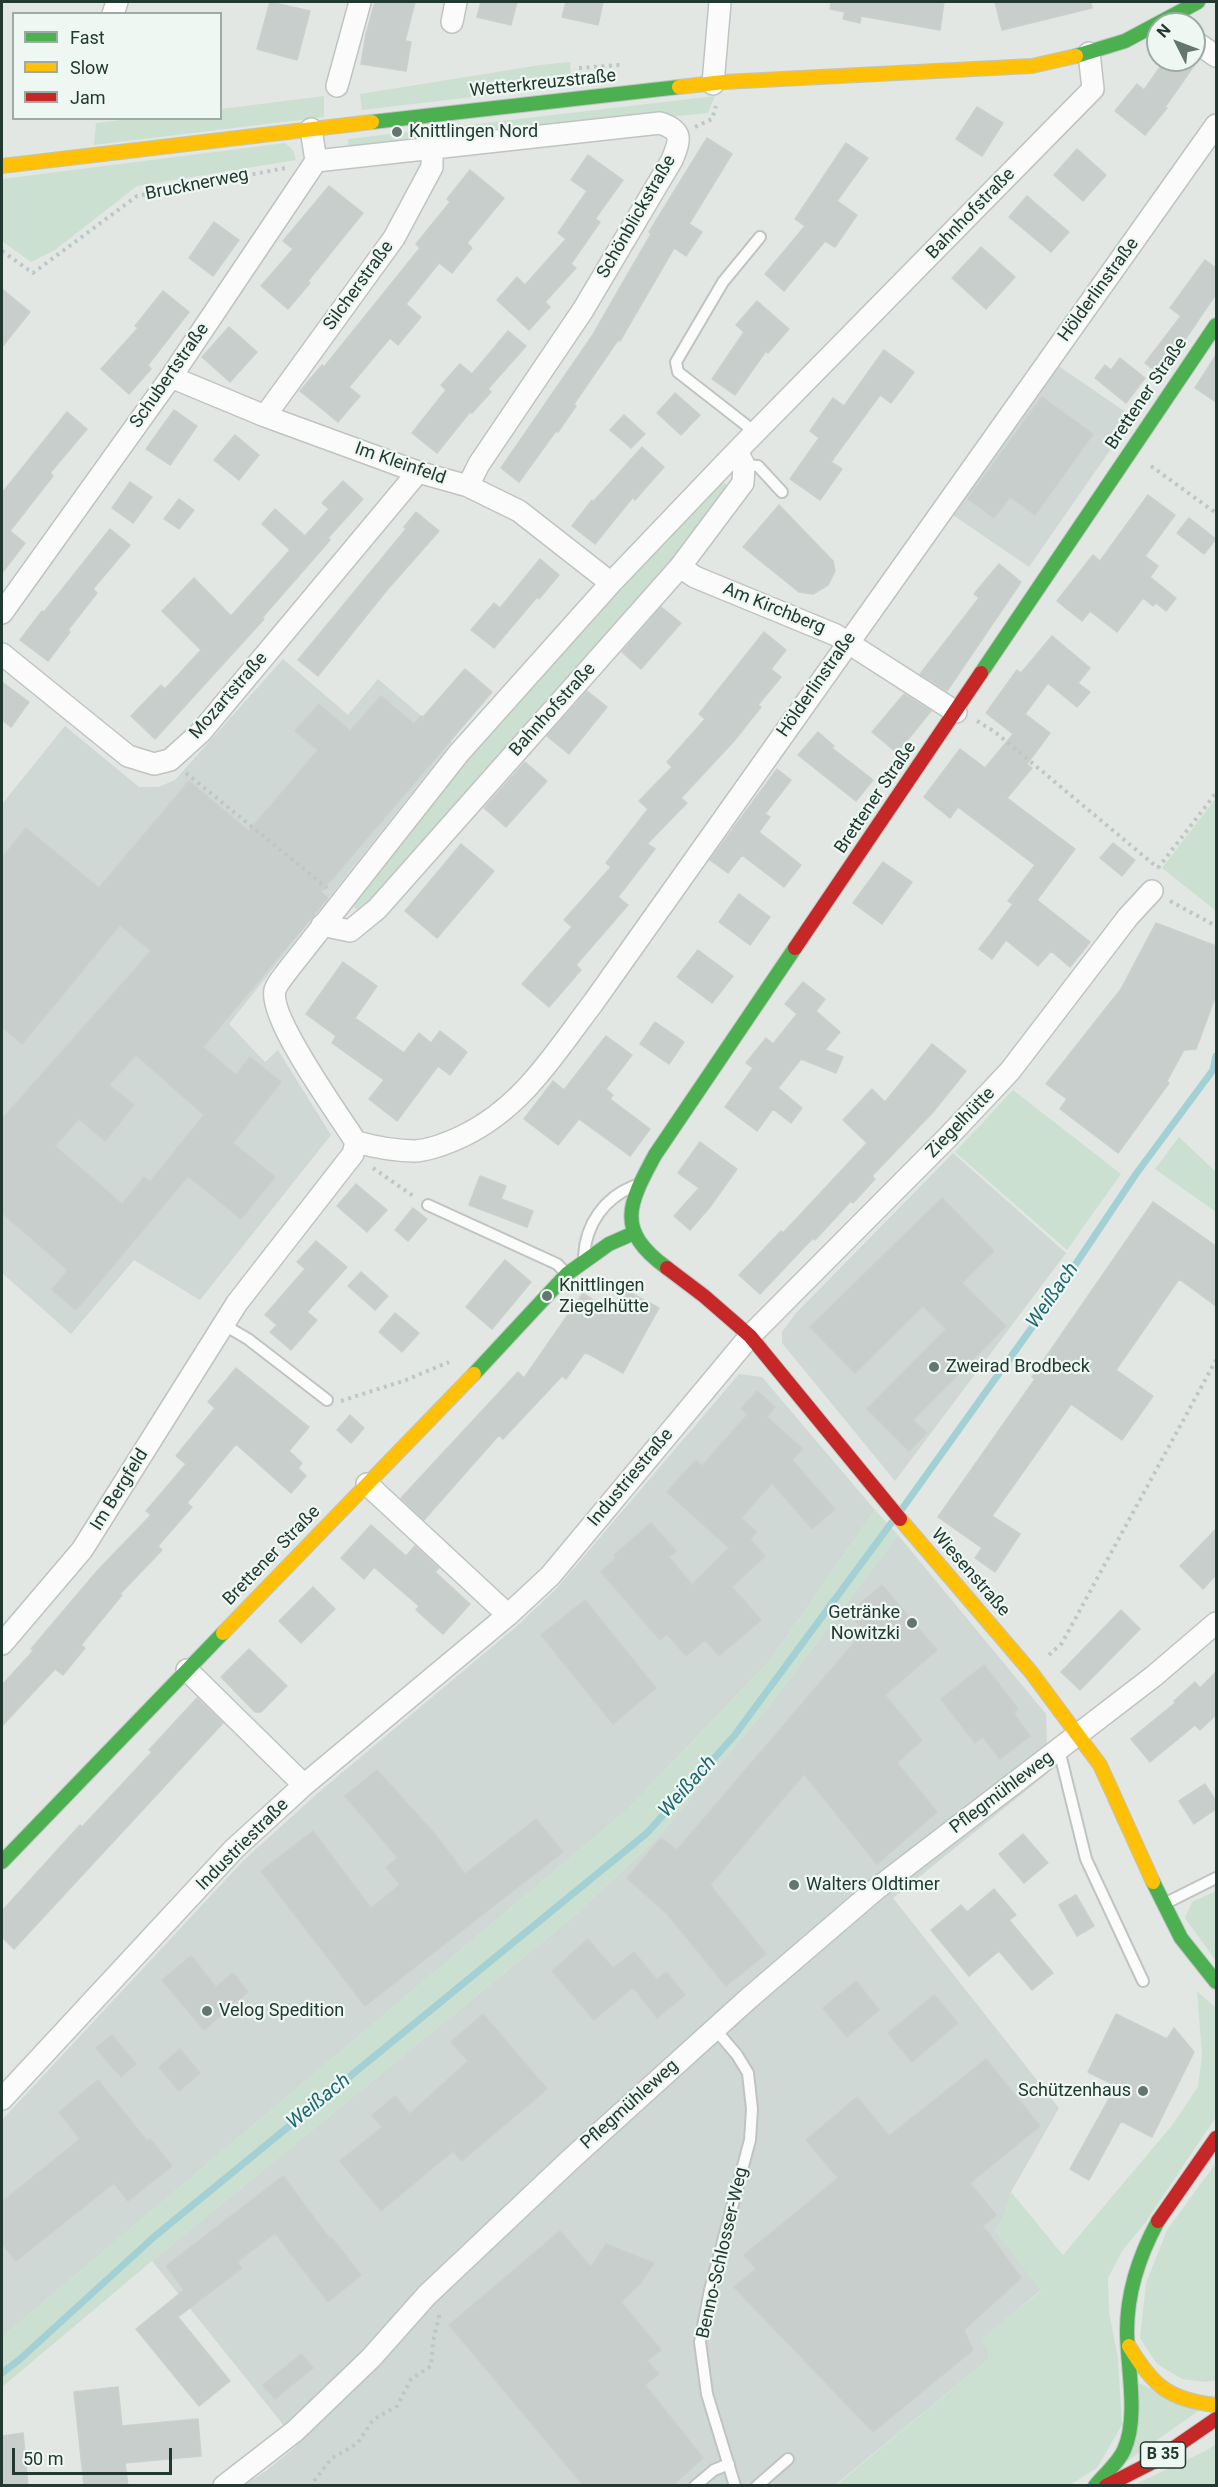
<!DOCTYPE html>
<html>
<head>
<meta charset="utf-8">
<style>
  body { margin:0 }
  #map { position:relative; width:1218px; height:2487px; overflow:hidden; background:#e2e7e4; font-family:Roboto,sans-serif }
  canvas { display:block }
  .frame { position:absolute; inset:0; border:3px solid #213931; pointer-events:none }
  .legend { position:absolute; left:12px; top:12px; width:210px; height:108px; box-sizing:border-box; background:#eff7f3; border:2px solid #9daba5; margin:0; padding:8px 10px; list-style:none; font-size:18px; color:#213931 }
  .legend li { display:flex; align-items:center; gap:12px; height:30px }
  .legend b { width:30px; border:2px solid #9daba5 }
  .north { position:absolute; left:1146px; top:12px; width:60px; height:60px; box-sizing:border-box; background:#eff7f3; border:2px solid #9daba5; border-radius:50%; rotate:312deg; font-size:16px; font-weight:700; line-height:24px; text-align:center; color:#213931 }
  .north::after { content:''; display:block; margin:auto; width:21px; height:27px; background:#657670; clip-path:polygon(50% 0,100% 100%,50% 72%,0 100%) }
  .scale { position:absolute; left:12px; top:2448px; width:160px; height:27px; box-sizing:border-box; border:3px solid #213931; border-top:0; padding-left:8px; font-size:18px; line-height:21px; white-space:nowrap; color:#213931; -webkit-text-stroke:4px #eff7f3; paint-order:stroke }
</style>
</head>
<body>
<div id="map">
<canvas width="1218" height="2487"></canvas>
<div class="frame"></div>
<ul class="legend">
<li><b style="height:8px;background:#4caf50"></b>Fast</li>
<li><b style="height:8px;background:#ffc107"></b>Slow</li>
<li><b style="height:8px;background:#c62828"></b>Jam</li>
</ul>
<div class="north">N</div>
<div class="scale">50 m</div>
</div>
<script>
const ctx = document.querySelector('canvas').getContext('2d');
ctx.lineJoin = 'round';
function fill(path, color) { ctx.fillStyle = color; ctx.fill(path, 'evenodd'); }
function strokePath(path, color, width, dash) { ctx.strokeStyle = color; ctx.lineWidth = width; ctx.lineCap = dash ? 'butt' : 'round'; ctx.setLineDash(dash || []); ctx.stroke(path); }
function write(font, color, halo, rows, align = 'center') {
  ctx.font = font + ' Roboto,sans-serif'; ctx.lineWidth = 4.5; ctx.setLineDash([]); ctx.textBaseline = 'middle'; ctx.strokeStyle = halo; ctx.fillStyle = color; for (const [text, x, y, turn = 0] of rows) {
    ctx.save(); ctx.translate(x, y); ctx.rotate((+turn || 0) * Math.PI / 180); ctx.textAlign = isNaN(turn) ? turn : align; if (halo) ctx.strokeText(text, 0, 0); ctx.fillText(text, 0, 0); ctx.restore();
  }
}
fill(new Path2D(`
  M1054 363 1133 417 1029 567 950 513Z
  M283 659 348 715 378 679 452 742 229 1024 265 1062 278 1050 331 1135 200 1300 134 1260 71 1334 2 1273V804L65 726 139 787H159L175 780Z
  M953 1153 1066 1253 895 1481 782 1343V1332L796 1313Z
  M739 1374 762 1377 875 1510 771 1659 629 1808 2 2337V2120L244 1860 319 1792 517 1626 557 1588Z
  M898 1535 1046 1714 1048 1773 893 1898 1059 2108 1011 2192 1004 2216 995 2230 1041 2290 983 2338 990 2358 835 2485H244L266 2471 296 2446 281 2422 152 2261 574 1916 658 1837 769 1706Z`), '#cfd8d4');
fill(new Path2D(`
  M570 62 571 78 567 86 362 110 360 94 540 65Z
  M324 96V117L94 145 96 123 136 118H220L221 109Z
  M715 96 708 113 349 149 348 139Z
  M285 143 293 150 296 160 137 186 55 250 31 262 2 241V179Z
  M722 481 731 488 679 557 372 902 360 912 352 906C396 853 435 798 479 745 554 652 640 568 722 481Z
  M1216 798V911L1162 868Z
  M1013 1090 1121 1174 1067 1250 955 1152Z
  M1179 1137 1216 1172V1212L1155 1169Z
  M875 1510 898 1535 769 1706 658 1837 574 1916 152 2261 2 2387V2337L629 1808 771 1659Z
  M1216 1891V1961L1185 1918 1192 1902Z
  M1197 1991 1216 2008V2117L1145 2223 1122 2251 1108 2278 1109 2312 1118 2358 1122 2425 1097 2468 1070 2485 835 2486 990 2358 982 2338 1041 2291 995 2230 1004 2216 1011 2192 1063 2255 1173 2124 1198 2087 1202 2055Z
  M1216 2163V2380L1206 2382 1182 2379 1157 2364 1140 2338 1146 2283 1167 2230Z
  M1139 2383 1198 2411 1119 2467Z
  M1216 2444V2485L1132 2486 1207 2450Z`), '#cbe0d0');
strokePath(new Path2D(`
  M902 1509 1053 1298 1136 1174 1213 1070 1216 1056
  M2 2373 19 2360 155 2236 647 1833 734 1736 892 1522`), '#a3d0d5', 7);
const building = new Path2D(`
  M270 2 310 11 297 60 257 49Z
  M375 2H415L405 41 411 42 406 71 361 64 366 34Z
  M481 2H517L511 25 477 17Z
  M566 2H603L598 25 562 17Z
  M831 2H944L940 30 861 16 860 23 843 19 845 12 830 9Z
  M995 2H1091L1092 8 1002 30Z
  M1165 60H1198L1165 107 1167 108 1145 135 1115 111 1137 84 1144 90Z
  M977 107 1003 123 982 156 956 139Z
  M707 138 732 154 689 224 702 232 686 256 674 248 620 341 618 340 574 404 576 406 558 432 556 431 519 482 501 468 592 336 651 234 649 232Z
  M846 143 868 158 837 201 857 215 835 247 825 241 784 291 765 274 805 226 795 219Z
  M1077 149 1106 175 1083 201 1054 175Z
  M588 155 623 180 595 219 600 222 571 264 576 268 545 302 550 307 529 330 497 300 517 277 525 285 566 239 558 233 587 191 571 180Z
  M470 170 504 198 467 243 472 248 452 273 439 263 406 304 421 317 398 345 390 338 349 387 360 396 338 422 300 391 322 365 324 367 420 248 416 244 450 202 447 199Z
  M329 186 363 213 308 281 310 283 288 309 261 286 293 249 283 241Z
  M1027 196 1069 232 1051 252 1009 217Z
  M214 222 239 240 213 276 189 258Z
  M981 247 1015 277 986 309 952 278Z
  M1205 260 1216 268V294L1161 375 1145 363 1181 316 1170 308Z
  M2 289 30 312 2 347Z
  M163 291 189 312 148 365 151 369 129 394 101 369 138 328 135 326Z
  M757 301 789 329 768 353 766 351 735 395 712 379 744 332 736 325Z
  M229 327 257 352 230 382 202 357Z
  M508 331 526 346 488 389 491 392 472 413 470 412 437 453 412 433 446 390 441 385 460 364 472 374Z
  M884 350 914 372 891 403 880 395 831 462 842 469 820 500 790 479 819 438 810 431 833 398 844 406Z
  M1216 355V402L1195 388Z
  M1120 358 1145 378 1126 403 1095 378 1105 365 1111 370Z
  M675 393 700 415 681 435 657 413Z
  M1042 397 1093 434 1035 515 1010 497 994 518 968 499Z
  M174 410 197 426 170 465 146 449Z
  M67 412 87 429 50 473 53 476 10 531 25 543 2 573V493Z
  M624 415 645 434 631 448 610 430Z
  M235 435 259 455 239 480 214 460Z
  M642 447 664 467 635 500 633 497 595 544 572 526 592 500 593 502Z
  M343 481 363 499 328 538 330 540 262 618 264 619 155 739 131 716 161 685 165 689 201 650 162 611 194 578 231 616 290 550 262 524 275 509 305 536 329 509 322 503Z
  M130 482 152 497 133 523 112 508Z
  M1148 495 1175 515 1145 556 1158 566 1150 577 1176 598 1166 611 1156 603 1153 606 1143 598 1117 632 1090 611 1082 621 1057 601 1093 555 1100 561Z
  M179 499 194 510 179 529 164 519Z
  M779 505 833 561 835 571 828 585 813 594 799 592 743 547Z
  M416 512 439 531 387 590 318 676 298 660 406 529 404 527Z
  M1189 518 1216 539 1204 554 1177 533Z
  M110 529 130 545 93 589 97 593 68 630 70 632 48 661 20 640 42 611 44 612Z
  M540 559 559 575 539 599 537 597 494 648 471 630 494 603 500 608Z
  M999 564 1021 582 947 691 920 674 979 598 974 594Z
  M661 607 681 623 641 669 622 652Z
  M764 632 786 650 771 669 781 677 758 705 761 707 734 741 681 798 687 803 647 844 655 849 618 897 628 905 576 965 581 970 549 1007 522 984 572 927 564 920 611 867 606 863 648 809 639 801 672 767 667 762 705 719 699 714Z
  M1052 636 1090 668 1078 683 1090 692 1077 707 1048 683 1025 714 1050 733 1027 764 1032 768 1007 798 1075 849 1037 900 1090 942 1070 967 1051 951 1038 966 1006 940 992 959 979 949 1013 904 1008 901 1035 865 958 807 950 818 924 797 960 749 985 768 1013 734 986 713 1017 670 1021 673Z
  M465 669 492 692 321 892 328 898 203 1047 236 1075 250 1057 281 1082 233 1143 275 1177 241 1219 188 1176 76 1310 52 1290 68 1270 2 1213V1119L151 951 120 925 22 1044 2 1027V858L26 828 99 888 189 781 249 831 318 750 295 731 319 704 350 731 381 696 414 724 421 716 423 717ZM136 1055 204 1115 150 1182 144 1177 122 1204 55 1146 79 1119 105 1141 134 1105 109 1085Z
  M2 682 29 702 11 727 2 720Z
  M587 691 607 707 569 754 547 736Z
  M904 694 931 711 897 753 872 732Z
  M818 732 834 746 832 748 873 780 856 801 798 755Z
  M525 762 547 781 506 827 484 808Z
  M777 769 791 780 765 814 770 817 759 832 801 865 784 887 742 855 728 873 710 860Z
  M1113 843 1135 860 1122 876 1100 858Z
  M461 844 494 871 437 938 405 911Z
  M883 862 912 882 882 924 853 903Z
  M739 894 770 917 750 945 719 922Z
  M1156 923 1216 946V995L1196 1049 1184 1050 1167 1081 1169 1083 1118 1153 1060 1109 1067 1099 1046 1084 1121 989Z
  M698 950 733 976 712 1003 677 977Z
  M343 962 377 986 355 1018 404 1053 419 1033 431 1043 440 1031 467 1052 450 1075 438 1066 397 1121 369 1099 384 1080 332 1043 336 1036 306 1014Z
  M803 982 825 999 816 1011 840 1032 825 1050 843 1057 836 1073 801 1059 778 1088 802 1108 791 1123 773 1109 757 1131 725 1107 753 1068 746 1063 766 1038 773 1044 797 1014 785 1004Z
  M655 1022 684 1042 669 1064 640 1044Z
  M606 1036 632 1055 606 1089 613 1095 610 1099 650 1129 630 1156 579 1119 558 1145 524 1119 553 1081 564 1090Z
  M932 1044 966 1071 933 1112 872 1176 875 1179 853 1203 851 1201 815 1240 813 1238 760 1294 739 1275 781 1231 783 1233 867 1143 843 1120 872 1089 885 1102Z
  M700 1142 737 1169 710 1207 690 1230 674 1216 699 1188 678 1173Z
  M480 1176 506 1186 501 1199 533 1211 527 1227 469 1205Z
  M356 1184 387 1210 367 1232 337 1206Z
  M942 1198 994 1251 962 1283 1006 1326 913 1420 927 1433 909 1451 867 1409 946 1329 923 1306 855 1373 810 1327Z
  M1153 1202 1216 1246V1306L1179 1279 1116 1370 1153 1396 1122 1440 1071 1404 992 1516 1020 1534 995 1572 975 1558 982 1548 938 1517 1035 1379 1032 1377Z
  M413 1208 427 1219 408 1241 395 1230Z
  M316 1241 347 1267 307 1312 317 1320 291 1350 270 1332 277 1325 265 1315 305 1269 297 1262Z
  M505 1260 531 1282 492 1329 466 1307Z
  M361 1272 388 1296 375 1310 348 1286Z
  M627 1291 659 1308 623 1373 585 1352 566 1379 562 1376 503 1439 499 1435 424 1520 401 1498 518 1372 524 1378 583 1293 614 1314Z
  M395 1313 419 1333 402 1352 379 1332Z
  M236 1368 309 1427 289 1451 302 1463 298 1468 306 1476 291 1493 236 1444 187 1503 192 1507 158 1546 162 1550 120 1594 122 1595 81 1645 85 1648 63 1675 55 1669 2 1726V1685L34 1650 31 1649 98 1570 151 1515 146 1511 186 1464 176 1456 215 1408 208 1402Z
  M757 1391 775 1407 767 1417 803 1449 792 1460 835 1509 812 1529 772 1483 741 1518 757 1532 750 1539 765 1556 732 1587 761 1620 719 1656 705 1640 686 1656 667 1634 660 1640 601 1572 616 1558 614 1555 651 1523 676 1551 669 1557 692 1585 729 1548 667 1492 696 1460 702 1466 748 1414 741 1409Z
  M350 1415 364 1428 351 1443 337 1430Z
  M371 1525 406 1556 415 1546 439 1568 435 1572 470 1604 443 1634 416 1610 419 1606 374 1567 364 1579 341 1558Z
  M1216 1529V1575L1203 1589 1180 1566Z
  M882 1585 937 1650 885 1695 922 1740 897 1763 937 1812 877 1864 804 1774 710 1885 766 1954 726 1986 667 1914 627 1878 661 1838 677 1850 864 1631 849 1613Z
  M313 1587 335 1609 301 1643 279 1621Z
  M585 1600 656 1688 613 1724 541 1635Z
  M1121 1610 1140 1629 1080 1690 1061 1672Z
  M249 1649 287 1686 261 1712H255L221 1677Z
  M984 1665 1018 1709 1014 1714 1030 1736 1000 1759 983 1737 975 1743 941 1699Z
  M1216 1672V1715L1200 1730 1195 1725 1150 1762 1131 1739 1175 1703 1174 1701 1195 1682 1200 1688Z
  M197 1698 223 1723 14 1949 2 1937V1911L80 1825 82 1827 152 1752 149 1750Z
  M377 1770 434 1833 465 1874 536 1819 563 1852 365 2006 261 1871 313 1831 371 1908 400 1885 386 1867 398 1858 345 1796Z
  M1205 1784 1216 1801V1809L1194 1824 1179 1801Z
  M1023 1834 1048 1863 1024 1883 999 1854Z
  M994 1889 1016 1915 1009 1920 1053 1973 1032 1990 999 1951 969 1976 931 1930 961 1905 967 1912Z
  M1076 1895 1094 1926 1077 1936 1059 1905Z
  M588 1939 613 1968 634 1952 657 1980 666 1972 685 1995 657 2018 633 1987 594 2020 552 1971Z
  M191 1956 216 1987 233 1973 248 1992 204 2030 162 1980Z
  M856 1981 879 2010 847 2037 823 2008Z
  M934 1995 958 2023 912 2062 888 2033Z
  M483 2014 547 2089 462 2161 453 2151 381 2211 340 2161 382 2127 372 2115 395 2096 410 2114 468 2061 451 2042Z
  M1116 2014 1167 2039 1174 2028 1194 2052 1152 2137 1121 2121 1089 2180 1070 2169 1116 2086 1088 2072Z
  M112 2035 136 2064 121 2077 96 2048Z
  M180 2049 200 2073 179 2091 159 2067Z
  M986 2059 1040 2126 970 2183 996 2215 983 2226 1021 2278 964 2330 973 2350 873 2432 734 2287 756 2269 744 2255 838 2178 806 2140 857 2097 889 2136Z
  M98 2080 147 2141 150 2139 172 2166 128 2201 114 2183 16 2261 2 2243V2202L80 2139 59 2112Z
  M283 2176 330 2239 332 2238 361 2275 328 2302 275 2233 237 2262 242 2268 178 2317 230 2381 199 2406 136 2329 184 2290 166 2266Z
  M560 2231 591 2267 606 2244 654 2263 640 2284 621 2302 661 2350 647 2361 659 2374 645 2385 703 2458 672 2486H584L449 2325Z
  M301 2354 313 2368 275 2399 263 2385Z
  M118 2387 122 2426 198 2419 201 2456 125 2463 128 2486H84L74 2392Z
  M23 2433 28 2486H2V2436Z`);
fill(building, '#c8cecb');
strokePath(building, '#cbd0cd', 1.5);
const lane = new Path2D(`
  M754 434 746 425 678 372 676 362 723 282 760 237
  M744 465 758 466 782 492
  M428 1205 557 1264 565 1272
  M584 1256C586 1224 604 1198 634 1186
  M224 1325 248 1339 327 1400
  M1059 1750 1086 1859 1143 1981
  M1166 1903 1216 1878
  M715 2029 737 2055 748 2073 752 2109 750 2140 710 2290 700 2342 707 2394 735 2486
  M695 2486 714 2470 729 2464
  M757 2486 788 2459`);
const street = new Path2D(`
  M113 14 117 2
  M452 22 456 2
  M1194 41 1216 56
  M713 84 720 2
  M337 86 360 2
  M316 161 660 123C684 131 680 140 672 160L583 310 479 464 468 486
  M171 377 265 416 418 472 468 486 519 511 611 583
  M265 416 394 238 432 167V147
  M680 567 695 577 836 635 956 712
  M2 613 171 377 316 161 311 129
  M2 654 128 756 154 764 170 760 201 732 418 472
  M322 925 350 931 377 909 680 567 743 483 744 465 737 451
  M356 1142C339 1115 268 1018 275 990 277 983 284 976 288 970L459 753 611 583 737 451 1093 89 1089 53
  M356 1142C375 1147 395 1151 415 1151 431 1150 448 1143 463 1136 523 1107 554 1054 593 1003L1216 125
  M367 1484 508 1615
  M2 1644 82 1550 237 1303 353 1154 356 1142
  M187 1670 304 1785
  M2 2099 234 1849 304 1785 508 1615 550 1576 750 1336 946 1139 1010 1071 1128 917 1152 891
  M224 2486 295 2431 371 2358 427 2295 570 2160 748 1999 875 1890 1154 1676 1216 1623`);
const fast = new Path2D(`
  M1076 56 1125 41 1198 2
  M372 122 679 87
  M981 673 1216 325
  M667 1268C615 1230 628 1205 655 1155L795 948
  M474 1374 567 1274 609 1244 634 1233
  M2 1862 223 1633
  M1153 1882 1181 1938 1216 1982
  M1095 2486C1104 2474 1118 2464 1124 2450 1139 2417 1127 2366 1127 2331 1127 2293 1140 2254 1158 2221`);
const slow = new Path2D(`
  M679 87 724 82 1032 66 1076 56
  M2 166 372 122
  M900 1519 1031 1672 1100 1765 1153 1882
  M223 1633 474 1374
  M1129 2346C1153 2386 1169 2400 1216 2405`);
const jam = new Path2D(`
  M795 948 981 673
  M667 1268 704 1296 750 1336 900 1519
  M1158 2221 1216 2138
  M1106 2486 1155 2461 1216 2419`);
strokePath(lane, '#bfc4c1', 14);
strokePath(street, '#bfc4c1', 24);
strokePath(fast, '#bec5c2', 16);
strokePath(slow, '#bec5c2', 16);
strokePath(jam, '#bec5c2', 16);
strokePath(new Path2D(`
  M579 68 620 65
  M695 127 712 119 716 106
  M2 251 33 273 137 196 286 168
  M1151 466 1216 513
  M977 721 995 732 1158 868
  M186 773 327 888
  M1158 868 1216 793
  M1170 901 1216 926
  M373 1168 416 1198
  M341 1401 406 1380 449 1362
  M1049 1655 1062 1643 1216 1360
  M314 2481 332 2458 357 2444 373 2420 397 2406 411 2379 431 2366 433 2342 440 2312`), '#bfc7c5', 4, [3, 4.5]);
strokePath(lane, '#fbfbfb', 10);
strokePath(street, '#fbfbfb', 21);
strokePath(fast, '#4caf50', 14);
strokePath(slow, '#ffc107', 14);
strokePath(jam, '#c62828', 14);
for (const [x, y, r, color] of [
  [397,132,6,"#657670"],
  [547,1296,6,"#657670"],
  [934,1367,6,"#657670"],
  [912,1623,6,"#657670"],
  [794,1885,6,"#657670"],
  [207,2011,6,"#657670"],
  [1143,2091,6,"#657670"]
]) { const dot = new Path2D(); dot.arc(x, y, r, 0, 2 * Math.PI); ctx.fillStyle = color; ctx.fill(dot); strokePath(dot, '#eff7f3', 2); }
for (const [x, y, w] of [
  [1163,2455,45]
]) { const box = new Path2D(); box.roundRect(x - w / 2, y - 13, w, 26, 4.5); ctx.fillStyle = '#eff7f3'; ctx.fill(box); strokePath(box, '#213931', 1.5); }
write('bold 16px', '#213931', null, [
  ["B 35",1163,2455]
]);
write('18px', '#213931', '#eff7f3', [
  ["Wetterkreuzstraße",543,84,-6],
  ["Brucknerweg",197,185,-11],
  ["Bahnhofstraße",971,214,-46],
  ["Schönblickstraße",637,217,-60],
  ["Silcherstraße",359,286,-54],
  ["Hölderlinstraße",1099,290,-54],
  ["Schubertstraße",170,376,-55],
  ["Brettener Straße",1147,394,-56],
  ["Im Kleinfeld",400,464,19],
  ["Am Kirchberg",774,609,22],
  ["Hölderlinstraße",817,685,-55],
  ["Mozartstraße",229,696,-49],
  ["Bahnhofstraße",553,710,-48],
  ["Brettener Straße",876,798,-56],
  ["Ziegelhütte",961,1123,-46],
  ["Industriestraße",631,1478,-50],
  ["Im Bergfeld",120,1490,-58],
  ["Brettener Straße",272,1556,-46],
  ["Wiesenstraße",970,1573,49],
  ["Pflegmühleweg",1002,1793,-37],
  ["Industriestraße",243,1845,-45],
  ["Pflegmühleweg",630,2105,-42],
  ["Benno-Schlosser-Weg",723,2253,-77]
]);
write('18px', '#213931', '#eff7f3', [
  ["Knittlingen Nord",409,132],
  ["Knittlingen",559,1286],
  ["Ziegelhütte",559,1307],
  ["Zweirad Brodbeck",946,1367],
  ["Getränke",900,1613,"right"],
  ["Nowitzki",900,1634,"right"],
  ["Walters Oldtimer",806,1885],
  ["Velog Spedition",219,2011],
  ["Schützenhaus",1131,2091,"right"]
], 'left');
write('italic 20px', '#1d6872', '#eff7f3', [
  ["Weißach",1053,1296,-55],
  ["Weißach",688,1787,-48],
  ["Weißach",319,2102,-39]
]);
</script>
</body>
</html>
